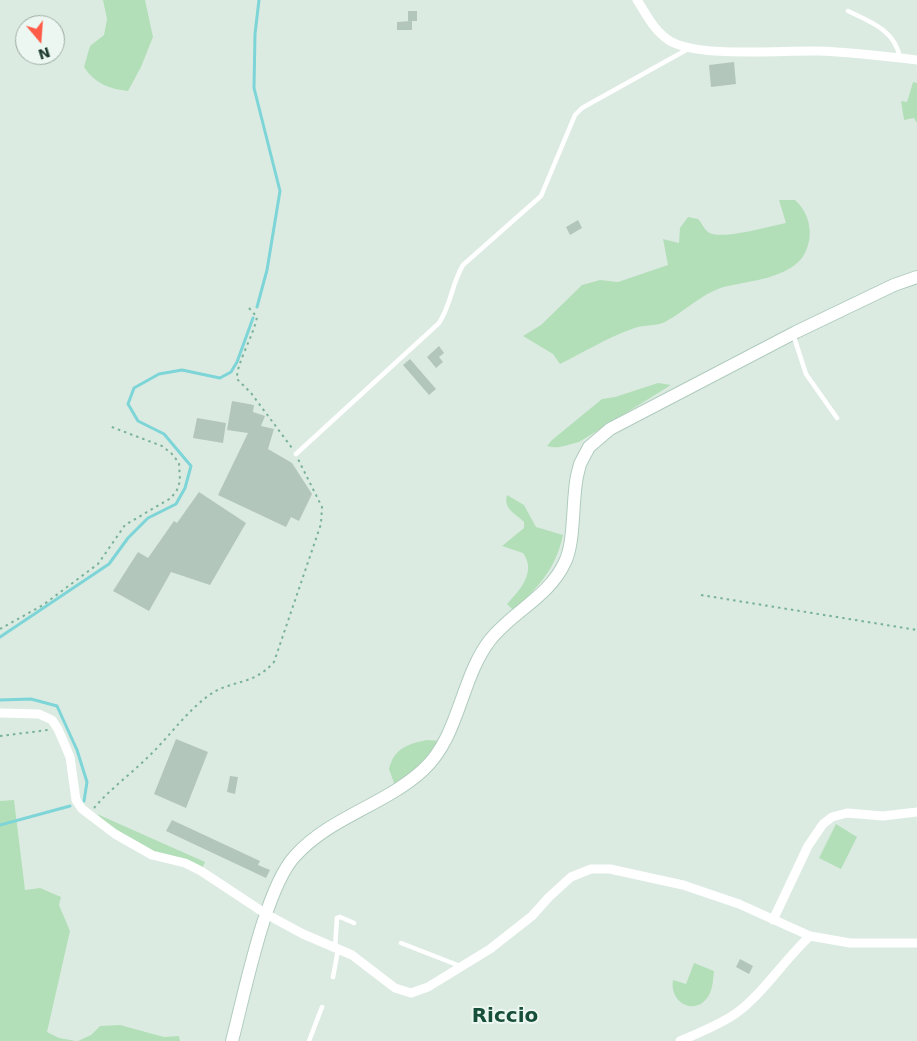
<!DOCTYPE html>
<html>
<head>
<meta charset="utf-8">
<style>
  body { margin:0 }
  #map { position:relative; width:917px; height:1041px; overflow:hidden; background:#dcebe2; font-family:"DejaVu Sans",sans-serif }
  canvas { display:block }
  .north { position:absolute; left:15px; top:15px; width:50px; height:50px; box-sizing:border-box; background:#edf7f1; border:1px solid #9aaca3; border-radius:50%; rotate:162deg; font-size:14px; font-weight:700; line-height:20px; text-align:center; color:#1d3b2f }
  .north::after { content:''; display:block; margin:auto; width:18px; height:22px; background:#ff5b46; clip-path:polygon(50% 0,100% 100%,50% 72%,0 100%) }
</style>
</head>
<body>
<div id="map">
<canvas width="917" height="1041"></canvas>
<div class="north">N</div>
</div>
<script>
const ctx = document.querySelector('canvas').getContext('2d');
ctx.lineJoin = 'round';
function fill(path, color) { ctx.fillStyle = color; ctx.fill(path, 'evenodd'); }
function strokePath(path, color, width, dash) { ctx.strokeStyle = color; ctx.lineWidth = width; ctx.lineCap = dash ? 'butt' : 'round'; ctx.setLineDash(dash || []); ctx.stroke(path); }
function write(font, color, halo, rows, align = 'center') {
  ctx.font = font + ' "DejaVu Sans",sans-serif'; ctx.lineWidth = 4; ctx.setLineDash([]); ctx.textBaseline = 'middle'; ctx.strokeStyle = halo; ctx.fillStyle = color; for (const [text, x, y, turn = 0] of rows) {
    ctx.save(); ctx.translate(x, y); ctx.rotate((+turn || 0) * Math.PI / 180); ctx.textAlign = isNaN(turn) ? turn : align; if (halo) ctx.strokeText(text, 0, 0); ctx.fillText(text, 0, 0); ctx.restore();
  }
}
fill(new Path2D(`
  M103 0H145L153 37 141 67 128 91C109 89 94 83 84 67L90 46 104 35 107 19Z
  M913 82 917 83V123L914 118 904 120 901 101 907 102Z
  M779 200H795C811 214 815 239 802 258 786 278 751 281 728 286 704 291 686 311 665 322 655 327 643 324 632 329 607 338 584 352 560 364L553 354 523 336 541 325 582 285 600 280 618 282 668 265 663 239 679 243 680 228 688 217 698 219C702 223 704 229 708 232 720 241 770 226 786 223Z
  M658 383 671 385 579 442C569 444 558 450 547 446L552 440 602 399 615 397Z
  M507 495 524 505 536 527 563 535C555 571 539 585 514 611L507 604C519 591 537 572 523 553L502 546 524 528V522C515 513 503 509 507 495Z
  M427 740 440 741 422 765 395 786 389 769C394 748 408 744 427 740Z
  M14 800 25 890 40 888 61 897 59 905 70 931 47 1032 59 1038 76 1041H0V801Z
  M97 814 205 862 202 869C163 857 123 848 97 814Z
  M836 824 857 837 841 869 819 858Z
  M694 963 714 971C713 979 713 988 709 995 697 1017 669 1004 673 980L686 984Z
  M120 1025 164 1037 179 1036 180 1041H78L91 1035 100 1026Z`), '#b2dfb8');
strokePath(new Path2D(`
  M257 307 267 270 280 191 254 88 255 34 259 0
  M0 637 109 564 128 538 148 518 176 504 185 488 191 466 164 434 138 421 128 404 134 388 159 374 182 370 220 378 231 372 237 362 253 318
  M0 700 31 699 57 706 77 750 87 782 84 801
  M0 825 70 806`), '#7dd5d7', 3);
fill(new Path2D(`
  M408 11H417V21H412V30H397V22L411 21H408Z
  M734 62 736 84 711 87 709 65Z
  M578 220 582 228 570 235 566 227Z
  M439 346 444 353 439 357 443 362 436 368 427 357Z
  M410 359 436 389 429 395 403 365Z
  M232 401 254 405 253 412 265 416 261 426 274 429 268 449 292 463 312 494 299 521 291 517 286 527 218 495 248 433 227 430Z
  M197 418 226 423 223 443 193 438Z
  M199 492 246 523 210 585 171 572 149 611 113 591 138 552 148 558 174 521 177 523Z
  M176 739 208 752 186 808 154 794Z
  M230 776 238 777 235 794 227 792Z
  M172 820 260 861 258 865 270 870 266 878 166 831Z
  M740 959 753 966 749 974 736 967Z`), '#b2c6bb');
const secondary = new Path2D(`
  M232 1041C244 996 265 888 295 856 330 817 385 805 423 770 460 736 460 679 490 640 513 611 549 597 565 562 575 542 572 500 577 476L580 464 589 447 610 429 796 332 894 285 917 277`);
strokePath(secondary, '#afccbd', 14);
strokePath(new Path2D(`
  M249 308 257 317C254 335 236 364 237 379L251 393 292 448
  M701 595 917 630
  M0 629 43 605 98 564 125 525 171 498 177 490 180 481 179 463 172 454 162 446 109 426
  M0 736 48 730
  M94 808C110 789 131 774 149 756 169 737 186 712 208 696 230 679 252 687 274 662L321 524 322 507 298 459`), '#79b299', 2, [2.5, 4]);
strokePath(new Path2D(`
  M848 11C871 22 895 30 900 58
  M793 334 806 374 837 418
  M296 454 439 323C451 305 452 283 463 265L541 196 575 115 582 108 688 49
  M401 943 460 966
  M335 948 337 918 340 917 354 923
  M333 977 338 950
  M309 1041 322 1007`), '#fff', 4.5);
strokePath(new Path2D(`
  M637 0C647 15 654 31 670 41 698 58 782 50 818 51 851 52 884 56 917 60
  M0 713 39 714 52 720 58 729 70 757 76 800 82 809 115 834 152 855 185 863 201 871 266 914 303 934 352 955 395 988 411 993 428 987 490 949 532 916 549 897 571 877 591 869H610L683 885 739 904 810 936 850 943H917
  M773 920 808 846 823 824 832 817 847 813 883 816 917 812
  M680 1041C699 1033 719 1025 735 1014 763 994 784 960 810 936`), '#fff', 9);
strokePath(secondary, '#fff', 12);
write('bold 20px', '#174f3a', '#edf7f1', [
  ["Riccio",505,1017]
]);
</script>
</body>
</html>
